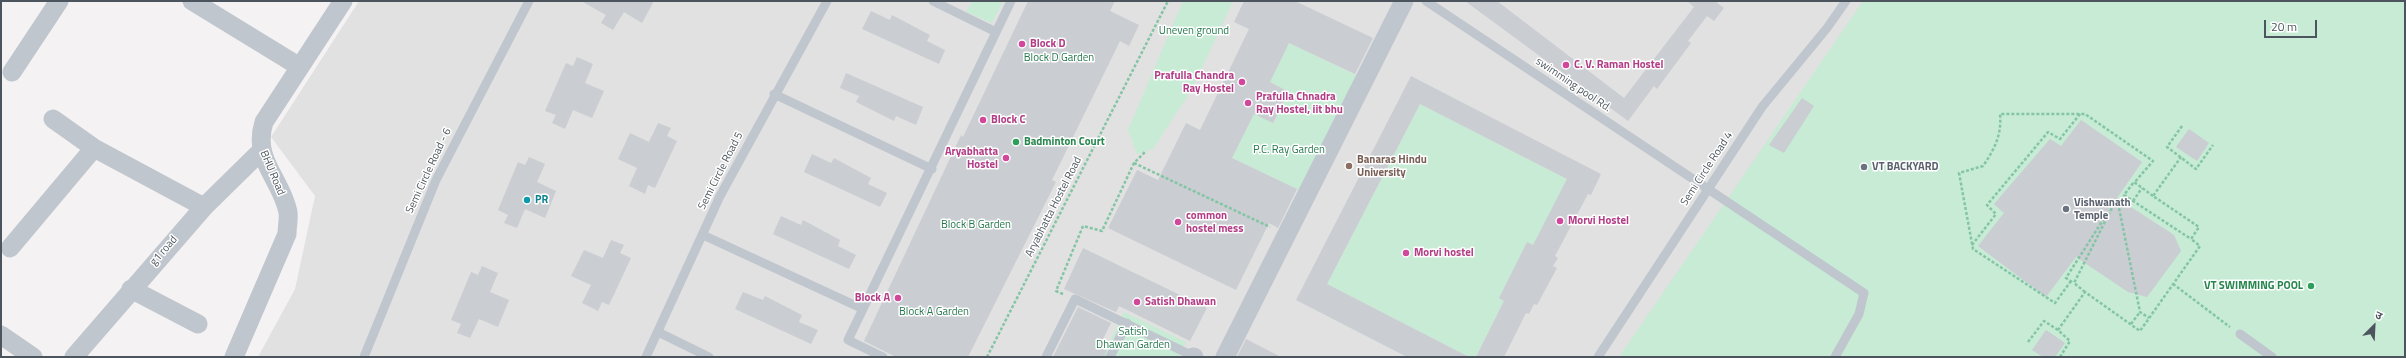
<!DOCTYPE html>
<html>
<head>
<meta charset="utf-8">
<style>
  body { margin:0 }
  #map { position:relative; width:2406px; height:358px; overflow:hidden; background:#f4f2f2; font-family:"Titillium Web","Noto Sans Devanagari",sans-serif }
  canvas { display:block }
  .frame { position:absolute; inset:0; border:2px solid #4c555d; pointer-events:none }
  .north { position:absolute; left:2354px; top:306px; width:40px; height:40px; -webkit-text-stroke:3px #fff; paint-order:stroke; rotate:24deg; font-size:11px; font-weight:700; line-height:16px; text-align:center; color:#4c555d }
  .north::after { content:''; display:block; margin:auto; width:14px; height:18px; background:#4c555d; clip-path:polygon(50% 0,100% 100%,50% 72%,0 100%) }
  .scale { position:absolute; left:2264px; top:20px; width:53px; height:18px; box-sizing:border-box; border:2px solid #4c555d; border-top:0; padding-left:5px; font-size:12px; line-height:14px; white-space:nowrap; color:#4c555d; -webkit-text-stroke:3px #fff; paint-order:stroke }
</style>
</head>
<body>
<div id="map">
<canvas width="2406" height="358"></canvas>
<div class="frame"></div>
<div class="north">उ</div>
<div class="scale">20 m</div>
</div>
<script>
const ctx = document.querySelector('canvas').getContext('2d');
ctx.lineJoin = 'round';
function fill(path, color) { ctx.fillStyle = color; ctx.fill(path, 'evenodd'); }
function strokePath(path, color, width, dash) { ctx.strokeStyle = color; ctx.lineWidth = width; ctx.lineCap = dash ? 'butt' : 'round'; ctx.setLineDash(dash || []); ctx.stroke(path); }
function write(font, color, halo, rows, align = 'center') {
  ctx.font = font + ' "Titillium Web",sans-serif'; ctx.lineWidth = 3; ctx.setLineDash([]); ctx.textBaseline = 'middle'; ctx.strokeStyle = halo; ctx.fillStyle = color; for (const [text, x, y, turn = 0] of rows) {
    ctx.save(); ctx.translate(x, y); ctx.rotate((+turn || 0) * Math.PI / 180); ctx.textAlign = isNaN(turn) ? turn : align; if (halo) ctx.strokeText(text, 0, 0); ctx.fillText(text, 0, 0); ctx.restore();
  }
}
fill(new Path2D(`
  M359 1H2405V357H258L295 289 315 196 271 137Z`), '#e2e1e1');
fill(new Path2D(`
  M972 1H1003L992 23 966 12Z
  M1183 1H1233L1192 89 1153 149 1137 154 1128 130Z
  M1863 1H2405V357H1619Z
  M1289 43 1360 77 1303 192 1232 158 1254 114 1273 123 1289 92 1270 82Z
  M1420 104 1567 179 1533 245 1527 242 1499 298 1504 301 1476 357H1469L1327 284Z
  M1124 312 1186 342 1179 357H1103Z`), '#c7ebd5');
fill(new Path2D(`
  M581 1H654L642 23 624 12 613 30 601 23 606 15Z
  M1028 1H1115L1110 11 1139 25 1129 46 1120 41 1052 180 1056 182 968 357H896L864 341 961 135 963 137Z
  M1244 1H1295L1373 38 1355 74 1289 43 1270 82 1289 92 1273 123 1254 114 1232 158 1297 189 1278 228 1269 223 1236 290 1108 228 1137 170 1158 180 1186 123 1200 130 1249 29 1234 22Z
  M1465 1H1497L1624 98 1694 7 1687 1H1718L1717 3 1724 8 1714 21 1707 16 1688 41 1691 43 1657 89 1654 86 1628 121Z
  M871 11 890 20 892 15 930 35 927 41 945 50 939 64 862 29Z
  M577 57 593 64 585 83 604 91 592 118 573 110 565 129 552 123 556 115 545 111 566 63 573 66Z
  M846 73 923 107 916 125 896 116 894 121 856 102 859 96 840 88Z
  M1411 76 1601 174 1591 195 1588 194 1555 256 1558 258 1553 266 1557 268 1537 305 1534 304 1529 314 1526 313 1504 357H1476L1504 301 1499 298 1527 242 1533 245 1567 179 1420 104 1327 284 1469 357H1407L1296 300Z
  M1802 98 1814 106 1784 153 1769 145Z
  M2081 120 2142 162 2117 198 2174 235 2181 251 2147 297 2128 292 2076 257 2046 297 1978 246 2004 213 1994 204 2050 139 2061 146Z
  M658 123 671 128 667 136 677 141 655 188 648 185 645 194 629 186 637 168 618 159 630 133 649 142Z
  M2189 129 2209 143 2197 161 2176 147Z
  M812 154 831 163 834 158 871 178 868 184 887 193 880 207 804 172Z
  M529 157 545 164 537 182 556 191 545 218 525 209 517 228 504 223 508 215 498 210 518 162 525 165Z
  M781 216 801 225 803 220 840 240 838 246 856 255 849 269 773 234Z
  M611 240 624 245 620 253 631 258 609 305 602 302 598 311 582 303 591 285 571 276 584 250 603 258Z
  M1083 248 1207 308 1190 341 1119 306 1116 312 1064 289Z
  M482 266 498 273 490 292 509 300 498 327 479 319 470 338 457 333 461 324 451 320 471 272 478 275Z
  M743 292 763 300 765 296 802 315 799 322 818 330 811 344 735 309Z
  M1078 307 1111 323 1099 347 1107 350 1104 357H1053Z
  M2046 330 2065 343 2055 357H2043L2032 350Z
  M1246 339 1281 357H1237Z`), '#cacdd1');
strokePath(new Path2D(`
  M2182 126 2167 147 2196 169 2213 145
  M1134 163 1270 227
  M2153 196 2134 182 2124 195 2191 239
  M2133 201 2142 188
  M1972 245 1996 214 1987 205 2048 132 2060 139 2080 114
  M2071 281 2055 303 1973 249 1959 173 1983 166C1994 150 2002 135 2000 114H2085L2153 161 2134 183
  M2072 282 2066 278 2108 212
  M2173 284 2230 327
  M2085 292 2074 283 2117 198 2140 312 2149 318
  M1063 294 1056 291 1083 226 1102 231 1134 163 1145 152
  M2131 324 2140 312
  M2028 342 2044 321 2058 330
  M987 357 1168 1
  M2060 357 2070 341 2058 330 2085 292 2140 331 2200 246 2191 239 2199 227 2153 196 2181 157`), '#83c5a4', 2.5, [3, 2]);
strokePath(new Path2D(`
  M933 1 996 32
  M1426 1 1864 293 1859 314 1835 357
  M774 94 932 169
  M703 235 863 309
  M658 332 709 357
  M2240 334 2272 357
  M364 357 436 180 529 1
  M646 357 720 196 827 1
  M883 357 848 340 1011 1
  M1046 357 1075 299 1193 356
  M1110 357 1127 323
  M1598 357 1762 107 1827 28 1846 1`), '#c0c6cd', 9);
strokePath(new Path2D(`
  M192 1 300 67
  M12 72 59 1
  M53 119 94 148 204 207
  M10 248 94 148
  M131 289 198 324
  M1 335 33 357
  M74 357 204 207 261 151
  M234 357 287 234C287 227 289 219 288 212 281 178 252 160 264 122L343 1
  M1193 357H1194
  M1225 357 1404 1`), '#c0c6cd', 19);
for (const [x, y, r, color] of [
  [1022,44,4,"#d1479c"],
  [1566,65,4,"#d1479c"],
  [1242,82,4,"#d1479c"],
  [1248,103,4,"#d1479c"],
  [983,120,4,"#d1479c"],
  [1016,142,4,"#2e9e5b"],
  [1006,158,4,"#d1479c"],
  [1349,166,4,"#8d6e63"],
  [1864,167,4,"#6b7280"],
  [527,200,4,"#0f9aa8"],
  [2066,209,4,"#6b7280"],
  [1560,221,4,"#d1479c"],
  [1178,222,4,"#d1479c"],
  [1406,253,4,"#d1479c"],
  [2311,286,4,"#2e9e5b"],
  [898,298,4,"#d1479c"],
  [1137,302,4,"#d1479c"]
]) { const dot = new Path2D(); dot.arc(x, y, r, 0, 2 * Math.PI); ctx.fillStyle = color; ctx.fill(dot); strokePath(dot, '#fff', 1.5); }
write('11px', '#24784c', '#fff', [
  ["Uneven ground",1194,31],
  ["Block D Garden",1059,58],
  ["P.C. Ray Garden",1289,150],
  ["Block B Garden",976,225],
  ["Block A Garden",934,312],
  ["Satish",1133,332],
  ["Dhawan Garden",1133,345]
]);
write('bold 11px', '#b23c85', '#fff', [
  ["Block D",1030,44],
  ["C. V. Raman Hostel",1574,65],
  ["Prafulla Chandra",1234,76,"right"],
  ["Ray Hostel",1234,89,"right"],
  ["Prafulla Chnadra",1256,97],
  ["Ray Hostel, iit bhu",1256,110],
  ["Block C",991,120],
  ["Aryabhatta",998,152,"right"],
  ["Hostel",998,165,"right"],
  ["common",1186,216],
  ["hostel mess",1186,229],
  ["Morvi Hostel",1568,221],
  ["Morvi hostel",1414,253],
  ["Block A",890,298,"right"],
  ["Satish Dhawan",1145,302]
], 'left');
write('11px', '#4c555d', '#fff', [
  ["swimming pool Rd.",1573,85,34],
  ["Semi Circle Road 4",1707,169,-57],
  ["Semi Circle Road - 6",429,171,-65],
  ["Semi Circle Road 5",721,171,-63],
  ["BHU Road",272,173,67],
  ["Aryabhatta Hostel Road",1054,207,-63],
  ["g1 road",164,251,-49]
]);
write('bold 11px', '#27864d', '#fff', [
  ["Badminton Court",1024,142],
  ["VT SWIMMING POOL",2303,286,"right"]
], 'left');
write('bold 11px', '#785e54', '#fff', [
  ["Banaras Hindu",1357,160],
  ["University",1357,173]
], 'left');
write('bold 11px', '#5b616d', '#fff', [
  ["VT BACKYARD",1872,167],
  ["Vishwanath",2074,203],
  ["Temple",2074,216]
], 'left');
write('bold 11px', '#0d838f', '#fff', [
  ["PR",535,200]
], 'left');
</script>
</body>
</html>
